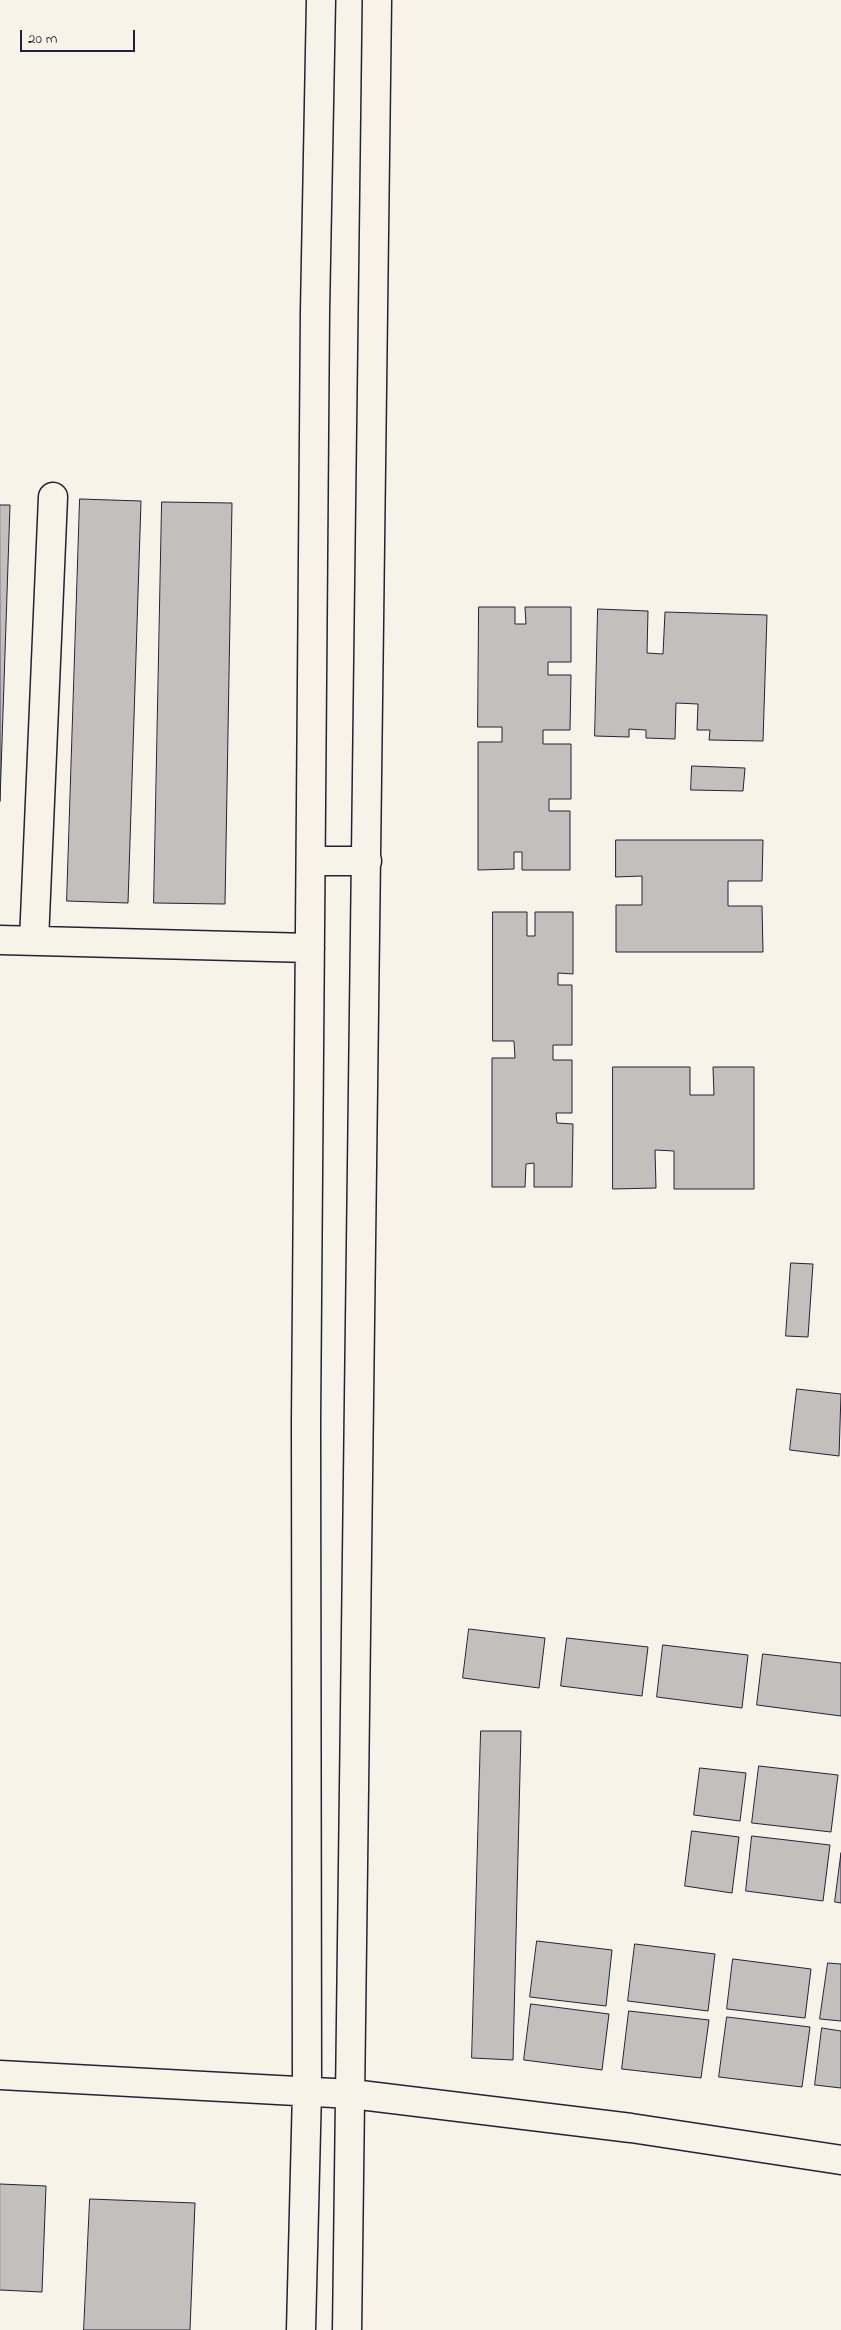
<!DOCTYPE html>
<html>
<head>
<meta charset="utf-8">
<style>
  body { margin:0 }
  #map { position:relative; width:841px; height:2330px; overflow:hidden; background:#f7f3e8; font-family:"Indie Flower",sans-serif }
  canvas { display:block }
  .scale { position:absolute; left:20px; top:30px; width:115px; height:22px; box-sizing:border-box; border:2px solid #22223b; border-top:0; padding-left:6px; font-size:15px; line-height:18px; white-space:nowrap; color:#22223b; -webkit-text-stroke:4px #f7f3e8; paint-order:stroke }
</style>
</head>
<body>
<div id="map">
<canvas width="841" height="2330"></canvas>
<div class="scale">20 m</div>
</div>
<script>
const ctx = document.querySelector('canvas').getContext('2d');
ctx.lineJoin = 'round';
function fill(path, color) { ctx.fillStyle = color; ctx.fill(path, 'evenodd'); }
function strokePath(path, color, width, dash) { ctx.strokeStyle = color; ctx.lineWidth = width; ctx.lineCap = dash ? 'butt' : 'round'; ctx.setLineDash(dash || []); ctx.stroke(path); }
const building = new Path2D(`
  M80 499 141 501 128 903 67 901Z
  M162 502 232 503 225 904 154 903Z
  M0 505H10L0 801Z
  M479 607H515V624H526L525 607H571V662H548V675H571L570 730H543V744H571V799H549V811H570V870H522V852H514V869L478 870V742H502V727H478Z
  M598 609 648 611 647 653 663 654 665 612 767 615 763 741 709 740 710 730H697L698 704 676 703 675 739 646 738V730L629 729V737L595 736Z
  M692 766 745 768 743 791 691 790Z
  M616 840H763L762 881H728V906H762L763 952H616V905H642V876L616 877Z
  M493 912H527V936H535V912H573V974L558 973V985H572V1045H553V1060H572V1113H556L557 1123 573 1124 572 1187H534V1163L526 1164 525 1187H492V1058H515L514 1041H493Z
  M613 1067H690V1095H714L713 1067H754V1189H674V1151L655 1150 656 1188 613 1189Z
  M791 1263 813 1264 808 1337 786 1336Z
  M797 1389 841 1394 839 1456 790 1450Z
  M469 1629 545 1638 539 1688 463 1678Z
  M567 1638 648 1647 642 1696 561 1686Z
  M663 1645 748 1655 742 1708 657 1697Z
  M763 1654 841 1663V1716L757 1705Z
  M481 1731H521L513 2060 472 2058Z
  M759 1766 838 1775 831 1832 752 1823Z
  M700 1768 746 1773 740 1821 694 1815Z
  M692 1831 739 1837 732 1893 685 1886Z
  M752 1836 830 1845 823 1901 746 1891Z
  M841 1853V1903L835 1902Z
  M537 1941 612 1950 606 2006 530 1997Z
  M635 1944 715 1954 708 2011 628 2001Z
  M733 1959 811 1969 805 2018 727 2009Z
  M828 1963 841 1964V2021L820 2019Z
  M531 2004 609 2014 602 2070 524 2060Z
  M629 2011 709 2020 701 2078 622 2069Z
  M727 2017 810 2027 802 2087 719 2077Z
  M822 2028 841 2031V2088L815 2085Z
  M0 2184 46 2186 42 2292 0 2290Z
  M90 2199 195 2203 190 2330H84Z`);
fill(building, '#c2bfbd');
strokePath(building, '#22223b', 1);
const minor = new Path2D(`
  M311 861H367
  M0 940 310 948
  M34 941 53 497
  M0 2075 352 2094 631 2128 841 2160
  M301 2330 307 2091 306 1420 315 311 321 0
  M347 2330 377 0`);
strokePath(minor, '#22223b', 31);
strokePath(minor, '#f7f3e8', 28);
</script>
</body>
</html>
